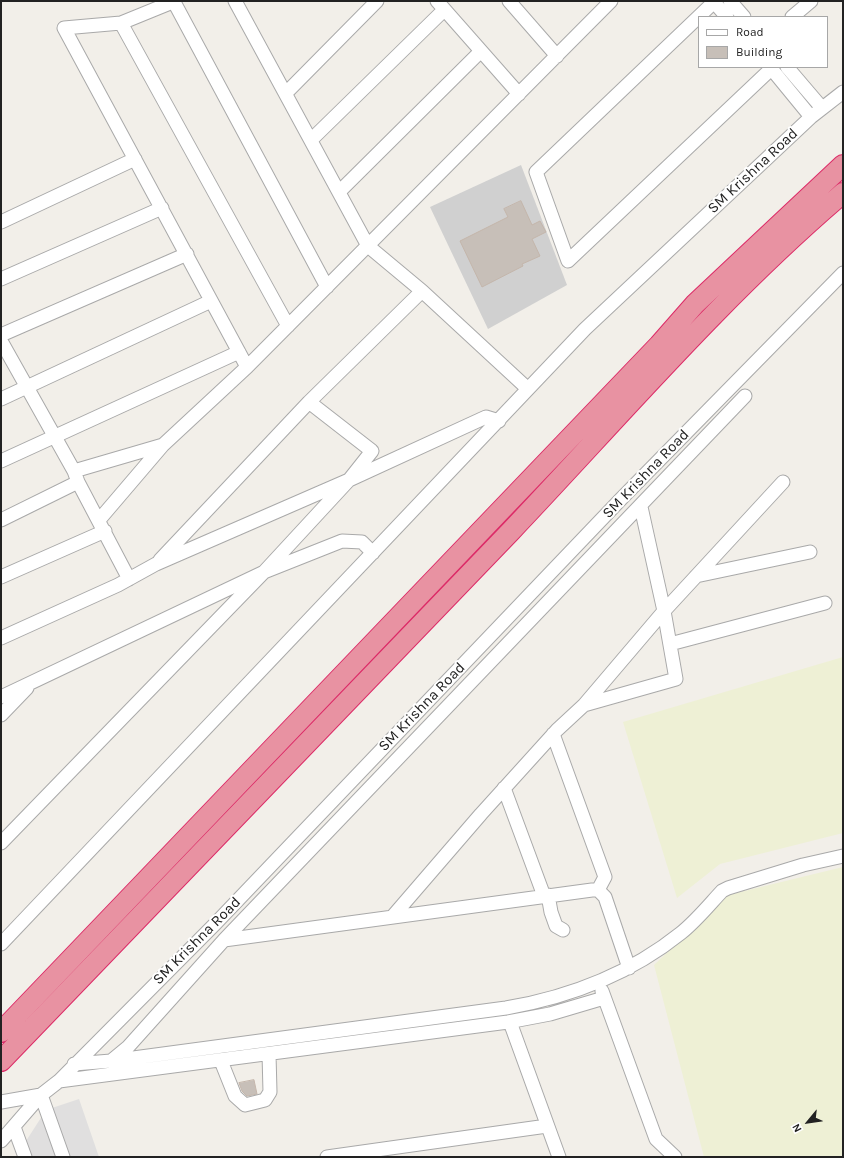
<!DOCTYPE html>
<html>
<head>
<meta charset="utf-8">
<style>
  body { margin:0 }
  #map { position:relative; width:844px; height:1158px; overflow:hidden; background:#f2efe9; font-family:Karla,sans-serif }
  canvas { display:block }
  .frame { position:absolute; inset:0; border:2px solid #222; pointer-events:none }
  .legend { position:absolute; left:698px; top:16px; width:130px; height:52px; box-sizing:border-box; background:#fff; border:1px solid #a7a7a7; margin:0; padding:5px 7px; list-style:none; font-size:12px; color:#222 }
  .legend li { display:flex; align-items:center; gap:8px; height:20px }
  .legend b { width:20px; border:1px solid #a7a7a7 }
  .north { position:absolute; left:788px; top:1102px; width:40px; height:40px; -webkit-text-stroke:3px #fff; paint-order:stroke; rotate:241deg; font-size:11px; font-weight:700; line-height:16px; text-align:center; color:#222 }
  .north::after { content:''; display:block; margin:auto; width:14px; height:18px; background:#222; clip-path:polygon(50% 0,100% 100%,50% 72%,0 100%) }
</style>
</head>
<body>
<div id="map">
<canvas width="844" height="1158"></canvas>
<div class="frame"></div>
<ul class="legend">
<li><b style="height:5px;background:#fff"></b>Road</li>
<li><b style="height:11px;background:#c7bfb8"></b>Building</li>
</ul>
<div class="north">N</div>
</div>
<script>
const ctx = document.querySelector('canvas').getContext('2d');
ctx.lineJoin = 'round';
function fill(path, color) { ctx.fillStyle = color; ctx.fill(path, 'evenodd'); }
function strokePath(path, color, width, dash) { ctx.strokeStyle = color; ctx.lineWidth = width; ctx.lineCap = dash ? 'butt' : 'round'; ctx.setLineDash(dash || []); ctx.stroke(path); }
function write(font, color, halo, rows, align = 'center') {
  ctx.font = font + ' Karla,sans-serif'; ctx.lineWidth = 4; ctx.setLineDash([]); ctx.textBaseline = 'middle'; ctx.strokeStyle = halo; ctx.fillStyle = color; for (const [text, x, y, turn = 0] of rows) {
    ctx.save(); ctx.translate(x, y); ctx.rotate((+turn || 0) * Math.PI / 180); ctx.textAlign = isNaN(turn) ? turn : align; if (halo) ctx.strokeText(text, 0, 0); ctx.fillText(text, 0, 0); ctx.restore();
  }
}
fill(new Path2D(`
  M79 1099 99 1157H31L26 1141 46 1110Z`), '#e0dfdf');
fill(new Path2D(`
  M521 165 567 285 488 329 430 207Z`), '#d0d0d0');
fill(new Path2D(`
  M843 657V833L720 864 677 898 623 722Z
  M843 867V1157H704L654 965 728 895Z`), '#eef0d5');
const building = new Path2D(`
  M521 201 532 225 540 221 546 232 532 239 540 256 522 264 523 266 482 287 460 241 508 217 504 209Z
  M254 1080 257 1094 247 1096 242 1091 239 1083Z`);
fill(building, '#c7bfb8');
strokePath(building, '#c4b6ab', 1);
const minor = new Path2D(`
  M175 1 121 23 64 28 247 367
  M235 1 368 246 422 291 528 389
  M437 1 519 94
  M509 1 557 56
  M713 1 727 17
  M730 1 744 17
  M174 2 327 287
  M714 2 536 172 568 261 771 69
  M792 17 811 1
  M121 23 288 326
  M770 67 811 117
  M787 67 822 108
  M286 93 377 1
  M311 140 444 10
  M339 192 480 52
  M1 222 135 159
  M1 279 162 208
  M1 335 187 254
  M1 341 74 471 78 482 1 520
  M1 399 211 301
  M1 461 239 352
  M74 471 163 445
  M78 482 129 579
  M99 520 163 445 247 367 611 1
  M160 560 309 402 422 291
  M696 576 810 552
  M1 577 105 531
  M1 638 118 585 156 564 349 480 486 417 499 421
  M670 644 825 603
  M1 697 264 572 342 541 362 542 373 553
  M584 705 664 611 783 482
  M1 715 27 688
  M553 734 605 877 598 890
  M504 788 544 896
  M1 843 264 572 349 480 372 451 309 402
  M548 895 551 912 556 926 563 930
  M393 916 481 814 557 730 584 705 676 679 664 611 641 507
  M224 940 745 396
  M1 944 585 329 811 117 843 92
  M602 991 656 1139 675 1157
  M510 1022 559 1157
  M111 1061 128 1047 224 940 592 890H598L605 897 629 968
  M221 1061 235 1096 245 1105 265 1100 270 1092 269 1054
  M74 1064 111 1061 506 1008C570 997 630 974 681 933 696 921 709 905 722 891L728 888 803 865 843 856
  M59 1081 508 1022 550 1014 604 998
  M41 1095 63 1157
  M1 1102 41 1095
  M14 1127 25 1157
  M1 1141 41 1095 59 1081 215 924 621 499 843 273
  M327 1157 547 1126`);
const highway = new Path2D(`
  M1 1032 659 345 695 304 843 165
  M1 1061C171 884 342 708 511 531 620 416 722 296 843 193`);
strokePath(minor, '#a9a9a9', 15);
strokePath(highway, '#dc2a67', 22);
strokePath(minor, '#fff', 13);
strokePath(highway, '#e892a2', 20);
write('15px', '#222', '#fff', [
  ["SM Krishna Road",753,171,-43],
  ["SM Krishna Road",646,474,-46],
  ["SM Krishna Road",422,707,-46],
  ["SM Krishna Road",197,941,-45]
]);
</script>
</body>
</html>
